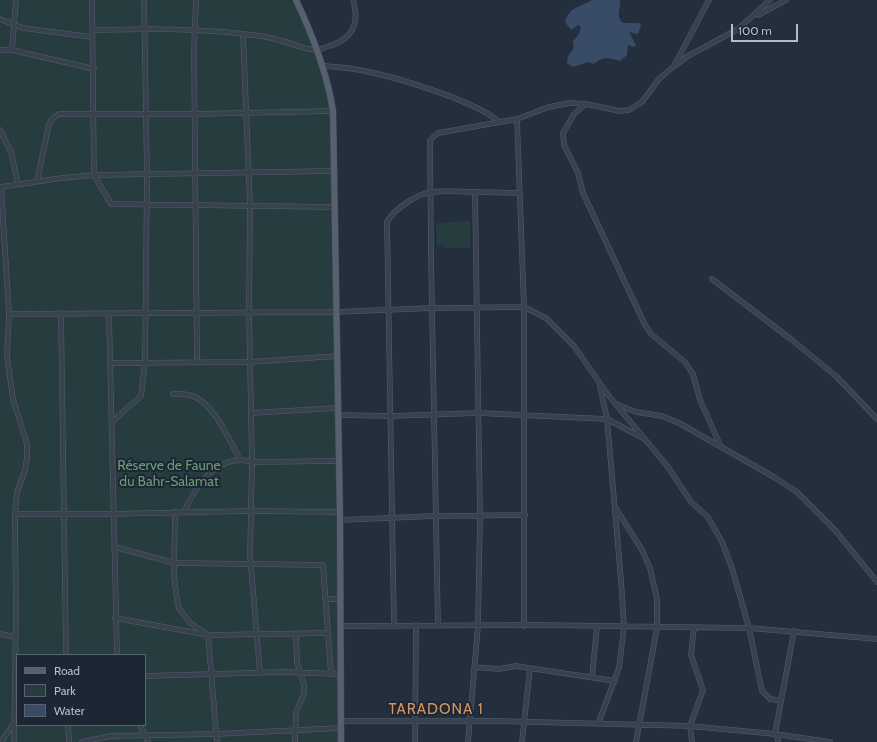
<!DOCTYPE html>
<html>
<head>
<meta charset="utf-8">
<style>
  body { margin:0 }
  #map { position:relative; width:877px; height:742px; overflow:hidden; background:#242f3e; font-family:Cabin,sans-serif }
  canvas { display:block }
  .legend { position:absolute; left:16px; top:654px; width:130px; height:72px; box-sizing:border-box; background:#1d2633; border:1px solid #59626f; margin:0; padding:5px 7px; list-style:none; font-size:12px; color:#b4bcc9 }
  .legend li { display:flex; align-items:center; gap:8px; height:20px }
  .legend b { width:20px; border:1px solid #59626f }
  .scale { position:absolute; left:731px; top:24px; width:67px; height:18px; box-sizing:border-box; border:2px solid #b4bcc9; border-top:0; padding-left:5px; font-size:12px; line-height:14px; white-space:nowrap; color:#b4bcc9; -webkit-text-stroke:3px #1d2633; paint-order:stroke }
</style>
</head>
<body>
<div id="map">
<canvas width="877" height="742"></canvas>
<ul class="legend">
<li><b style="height:5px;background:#56606e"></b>Road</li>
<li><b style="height:11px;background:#263c3f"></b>Park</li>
<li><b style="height:11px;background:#394c67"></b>Water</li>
</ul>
<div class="scale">100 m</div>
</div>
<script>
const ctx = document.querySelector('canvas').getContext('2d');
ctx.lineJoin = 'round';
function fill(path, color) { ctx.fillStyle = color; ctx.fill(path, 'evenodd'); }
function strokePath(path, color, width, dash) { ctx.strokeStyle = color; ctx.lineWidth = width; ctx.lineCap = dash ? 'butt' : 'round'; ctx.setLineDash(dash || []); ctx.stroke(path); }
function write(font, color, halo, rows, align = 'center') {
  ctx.font = font + ' Cabin,sans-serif'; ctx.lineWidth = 4; ctx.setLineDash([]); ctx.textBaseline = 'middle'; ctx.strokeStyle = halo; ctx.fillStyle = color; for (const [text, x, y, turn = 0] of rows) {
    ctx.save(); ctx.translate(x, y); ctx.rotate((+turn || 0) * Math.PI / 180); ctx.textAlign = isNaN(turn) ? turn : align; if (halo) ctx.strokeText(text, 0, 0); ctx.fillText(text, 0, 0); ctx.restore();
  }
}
fill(new Path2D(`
  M0 0H296L330 95 341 742H0ZM17 655H145V725H17Z
  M470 221V248H444L443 245 437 246 436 223Z`), '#263c3f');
fill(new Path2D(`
  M592 0H620C621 9 615 16 623 23H639L641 25 638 34 629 32 636 45 634 47 628 45 627 55 620 61C609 58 603 56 594 64L588 62 573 67 567 63 568 56 574 48 573 41 579 34 581 27 578 25 571 30 565 22C570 6 579 8 592 0Z`), '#394c67');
const minor = new Path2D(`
  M92 0 94 175 111 204 335 207
  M196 0 194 50 197 362
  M758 15 786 0
  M0 19 23 28 92 37
  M92 30C142 29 193 28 243 34 256 35 270 37 282 41 293 44 306 50 317 50 321 50 326 47 329 46 353 39 360 23 353 0
  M243 34 250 205 249 312 252 462 250 555 260 673
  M0 50H12L94 69
  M12 50 16 0
  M323 66C333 67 343 67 353 69 387 74 475 100 499 122
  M674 66 709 0
  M586 104 574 114 563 133 564 145 578 173 583 193 645 325 651 334 685 362 693 374 700 400 721 447
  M517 119 524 307V626
  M0 130 11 152 18 184
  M37 181 49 124 53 118 59 114H195L333 111
  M0 187 62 178 94 175 334 171
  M1 187 9 314 7 357 13 399 27 444V457L25 470 17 492 15 514
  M712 279 792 340 837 377 877 419
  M61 313 66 655
  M109 313 117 655
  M9 314 336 312 433 308 524 307 546 318 574 346 608 395 668 467 691 502 708 517 722 542 732 568 749 628 762 691 770 699 781 701
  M111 363 250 362 337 356
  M173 394C180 394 189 393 195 397 215 406 230 441 240 460L257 462 338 461
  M619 405 636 412 662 416 679 423 774 477 797 492 835 530 877 582
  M251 413 337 408
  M337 415 391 416 478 413 607 419 643 438
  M113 421 141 396 145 362 147 174 144 0
  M615 507 642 550 650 568 657 599V628L636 742
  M175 512 174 576 177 600 179 608 189 622 208 635 328 633
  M184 512C194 489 212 461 240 460
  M340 520 436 516 525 515
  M114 547 175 563 323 565 331 674
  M325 599H340
  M115 618 208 635 217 742
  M438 625 431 257 430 140 438 133 517 119 549 107 570 103 586 104 620 111 629 110 642 102 659 79 673 67 688 56 738 29 770 0
  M340 626 539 625 749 628 877 639
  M394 626 387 222C393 210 418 193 432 192 446 190 461 192 475 192
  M0 634 16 637
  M474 667 499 669 516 666 615 681
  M145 676 282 672 340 674
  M592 677 597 627
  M341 721H496L690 726 775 734 830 742
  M598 724 619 668 624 627 621 580 607 419 600 387
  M68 725 69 742
  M140 725 148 742
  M775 734 794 631
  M775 734 778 738V742
  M1 742 14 723
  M14 742 16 615 15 514H107L250 511 340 512
  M82 742 111 736 216 734 341 728
  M295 742 296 712 304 694V684L297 663 296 634
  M415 742 416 625
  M468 742 478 626 480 516 475 192 520 193
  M522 742 530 668
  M692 742 690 726 703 690 691 655 694 628`);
const major = new Path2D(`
  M296 0C313 36 327 72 333 111L340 520 341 742`);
strokePath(minor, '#565f6c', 5.5);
strokePath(major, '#414a57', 7);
strokePath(minor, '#38414e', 4.5);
strokePath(major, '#56606e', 6);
write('14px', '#6b9a76', '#1d2633', [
  ["Réserve de Faune",169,466],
  ["du Bahr-Salamat",169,482]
]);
ctx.letterSpacing = '1px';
write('15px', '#d59563', '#1d2633', [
  ["TARADONA 1",436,710]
]);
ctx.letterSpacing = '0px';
</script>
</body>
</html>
